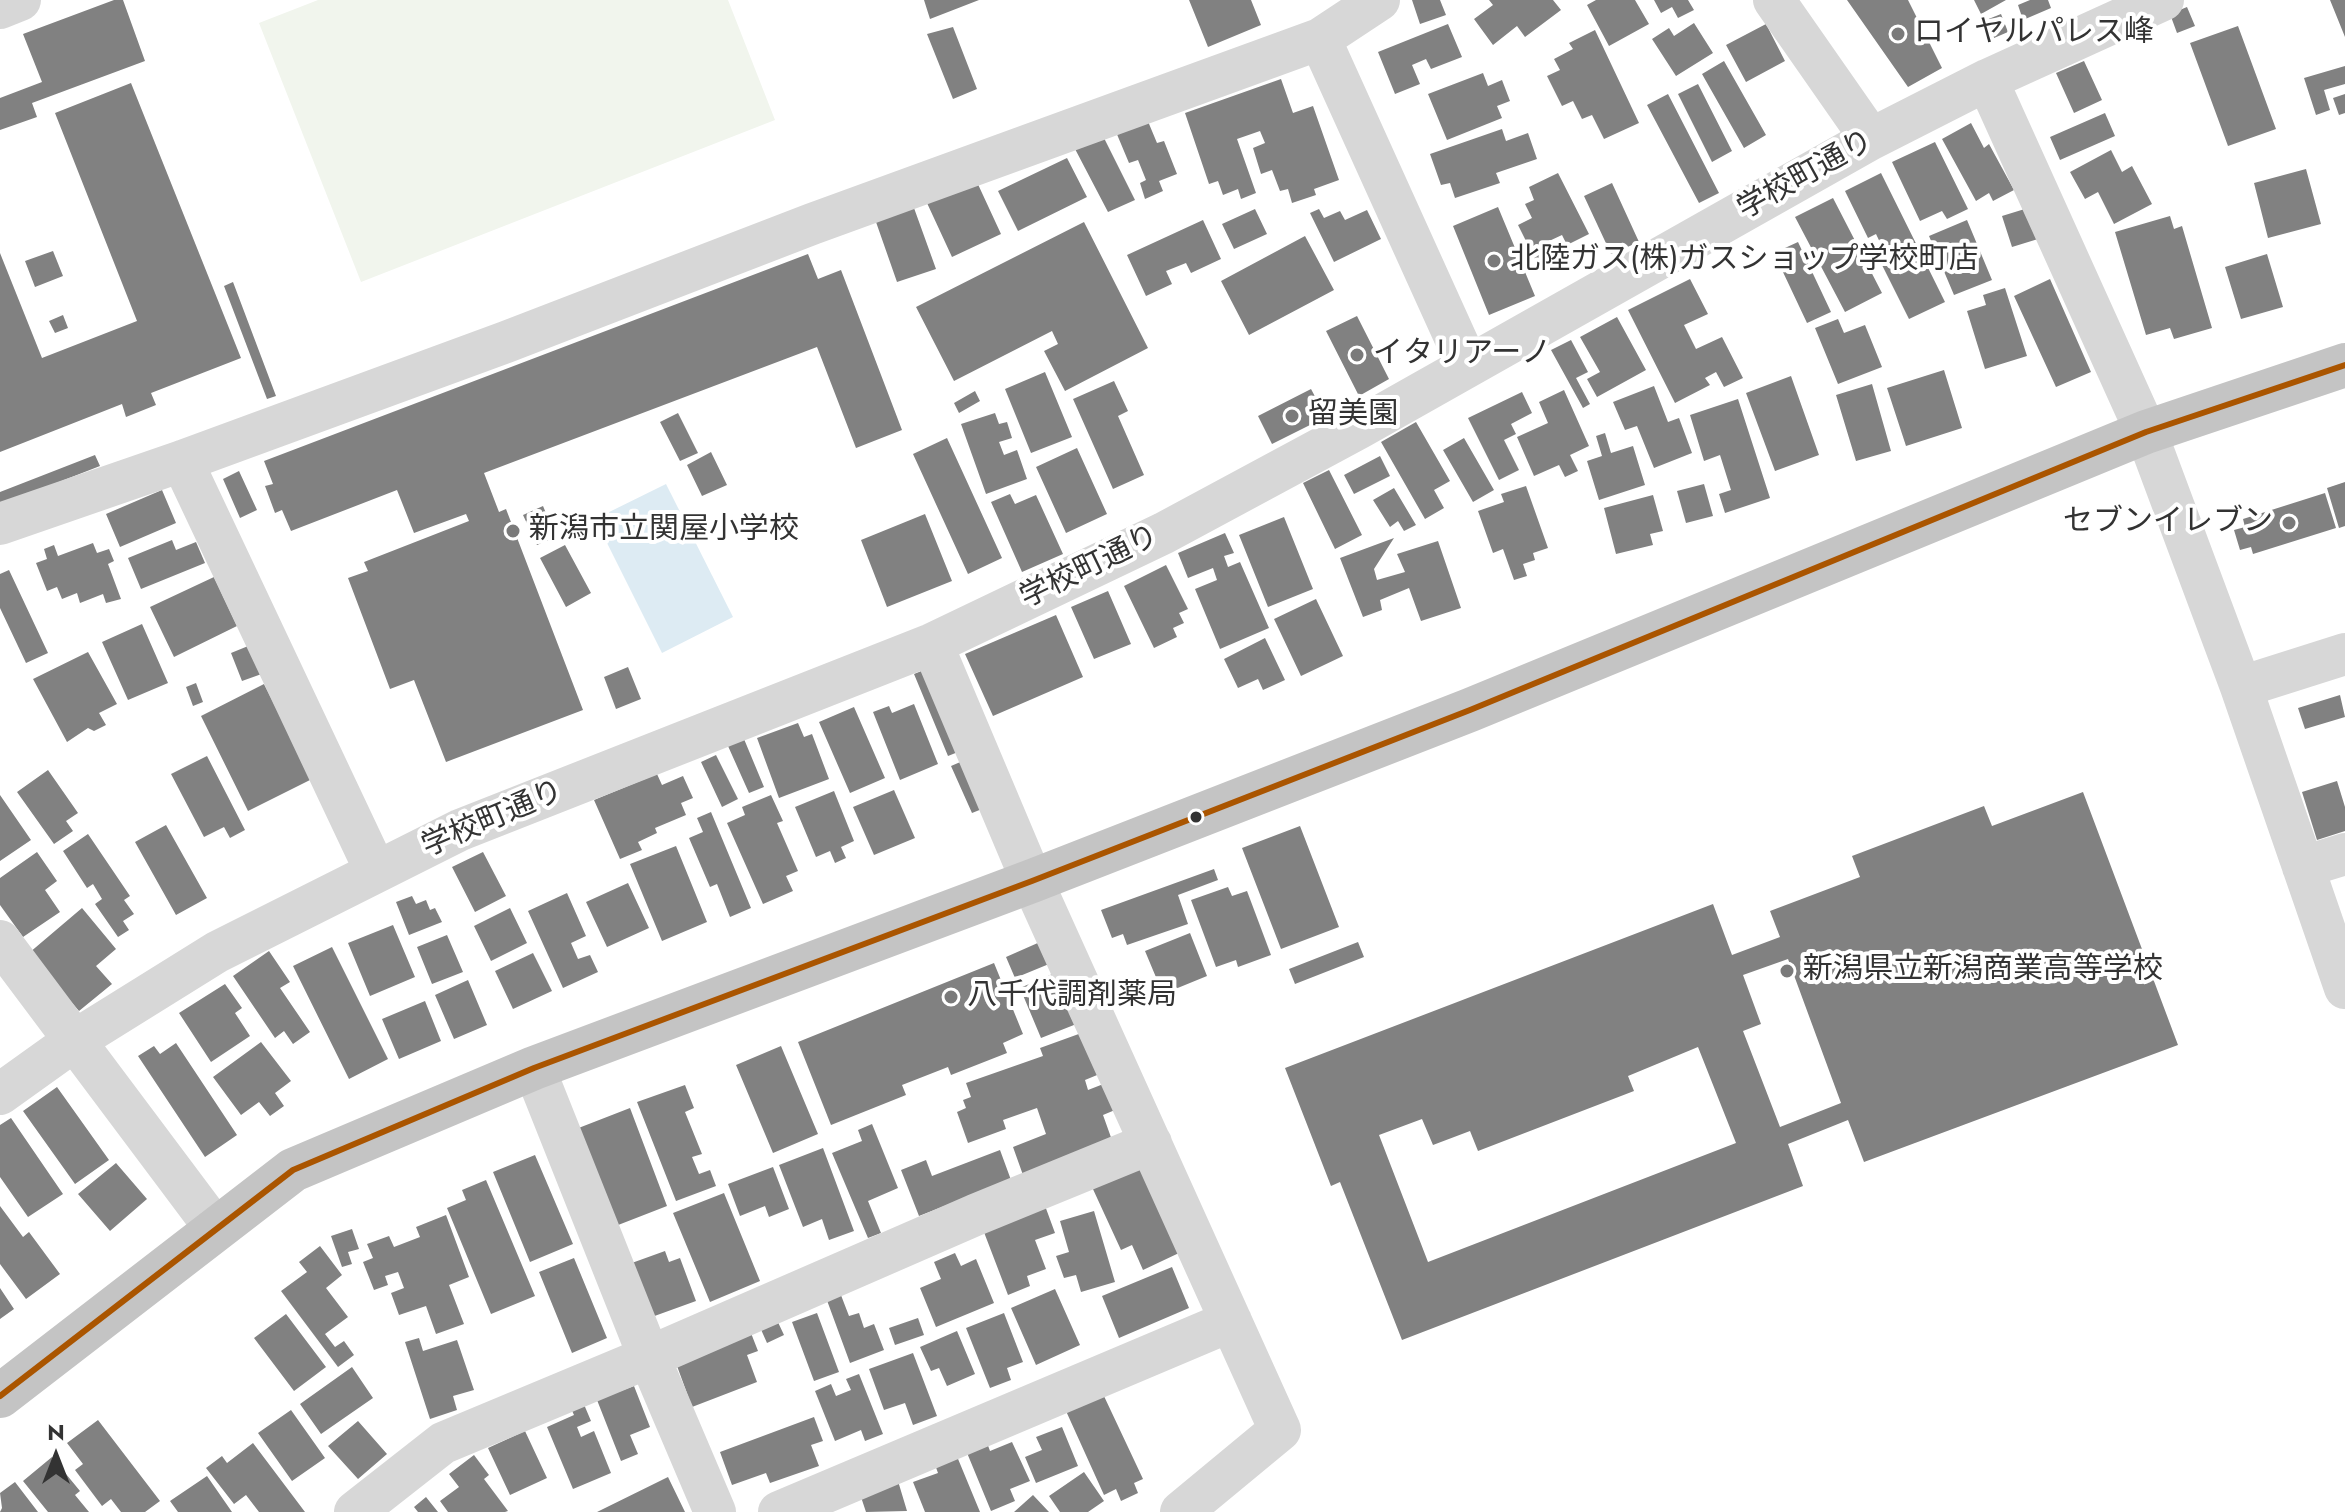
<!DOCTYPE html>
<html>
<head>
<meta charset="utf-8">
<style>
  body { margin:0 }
  #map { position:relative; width:2345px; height:1512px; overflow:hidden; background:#fff; font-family:Jost,sans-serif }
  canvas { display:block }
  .north { position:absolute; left:16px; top:1416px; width:80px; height:80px; -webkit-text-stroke:6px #fff; paint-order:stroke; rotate:0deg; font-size:22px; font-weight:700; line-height:32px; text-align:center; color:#333 }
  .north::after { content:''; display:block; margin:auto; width:28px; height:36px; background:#333; clip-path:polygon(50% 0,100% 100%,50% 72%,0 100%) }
</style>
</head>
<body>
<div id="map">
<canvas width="2345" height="1512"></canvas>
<div class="north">N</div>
</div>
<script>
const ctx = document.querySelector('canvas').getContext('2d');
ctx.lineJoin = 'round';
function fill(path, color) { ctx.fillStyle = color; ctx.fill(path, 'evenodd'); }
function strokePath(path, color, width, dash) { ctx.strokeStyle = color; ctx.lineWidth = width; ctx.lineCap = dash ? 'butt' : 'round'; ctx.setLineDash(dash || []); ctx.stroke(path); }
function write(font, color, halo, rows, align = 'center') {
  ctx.font = font + ' Jost,"Noto Sans JP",sans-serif'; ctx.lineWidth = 8; ctx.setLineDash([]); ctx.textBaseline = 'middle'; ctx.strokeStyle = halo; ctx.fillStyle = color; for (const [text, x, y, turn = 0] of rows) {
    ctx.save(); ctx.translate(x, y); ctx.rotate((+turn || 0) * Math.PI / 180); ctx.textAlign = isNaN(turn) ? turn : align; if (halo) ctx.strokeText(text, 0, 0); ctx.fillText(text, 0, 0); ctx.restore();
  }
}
fill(new Path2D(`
  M318 0H728L775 120 361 282 259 23Z`), '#f1f5ed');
fill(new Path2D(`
  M666 484 733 617 662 653 595 519Z`), '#ddebf3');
fill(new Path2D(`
  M114 0H123L145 61 32 103 37 117 0 130V98L42 82 23 34Z
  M924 0H979L930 19Z
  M1189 0H1251L1261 25 1208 47Z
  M1412 0H1440L1446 15 1420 24Z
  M1489 0H1553L1561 10 1525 37 1517 26 1493 45 1474 19 1493 5Z
  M1596 0H1635L1649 24 1609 46 1587 5Z
  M1654 0H1688L1694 10 1678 18 1672 7 1661 13Z
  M1847 0H1908L1942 68 1908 87Z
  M1974 0H2006L1981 14Z
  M2030 0H2048L2051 8 2023 20 2018 5Z
  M2330 0H2345V37Z
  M2187 7 2195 26 2177 33 2170 14Z
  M2001 14 2008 32 1994 38 1986 20Z
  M1694 23 1713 53 1676 76 1652 39 1669 28 1674 36Z
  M1448 24 1462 57 1431 69 1426 59 1412 65 1420 84 1395 94 1378 52Z
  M1766 24 1785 61 1746 82 1726 45Z
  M2238 26 2276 129 2228 146 2190 43Z
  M953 27 977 89 953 99 927 34Z
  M1595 30 1639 123 1604 139 1592 115 1582 119 1573 101 1562 106 1547 76 1560 70 1554 59 1573 49 1569 43Z
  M1724 61 1766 135 1744 148 1702 74Z
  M2084 61 2102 100 2074 113 2056 73Z
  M2345 66V84L2324 90 2330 110 2316 115 2304 78Z
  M1483 73 1488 86 1502 80 1510 101 1497 106 1502 118 1447 140 1428 94Z
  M1281 79 1293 113 1313 106 1339 180 1314 189 1316 195 1292 203 1288 189 1280 191 1272 170 1261 174 1253 148 1265 143 1260 131 1237 139 1256 193 1241 199 1238 189 1223 195 1218 181 1209 184 1185 113Z
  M131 83 241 358 151 393 156 405 126 417 122 404 0 452V253L42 358 137 321 55 113Z
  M1698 84 1732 151 1712 162 1678 94Z
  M1668 94 1719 193 1699 203 1647 105Z
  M2345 94V113L2339 115 2333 98Z
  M2105 113 2115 136 2060 160 2050 137Z
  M1147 119 1157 143 1164 141 1177 174 1159 181 1163 191 1145 199 1140 183 1146 180 1138 160 1129 163 1116 132Z
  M1971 123 1984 148 1989 144 2014 190 1993 201 1989 193 1976 201 1942 139Z
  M1502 129 1506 141 1528 133 1537 159 1496 173 1500 183 1455 198 1450 183 1441 185 1430 154Z
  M1104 138 1135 200 1108 212 1074 147Z
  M1935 142 1968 209 1947 219 1942 211 1920 221 1892 162Z
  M2111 150 2122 172 2132 166 2152 204 2114 224 2098 192 2085 199 2070 172Z
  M1067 158 1087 197 1018 231 998 191Z
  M2306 169 2321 224 2268 238 2254 183Z
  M1558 173 1589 234 1567 245 1562 235 1547 242 1556 261 1540 269 1518 225 1532 218 1525 204 1534 200 1529 187Z
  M1881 173 1945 302 1909 319 1880 261 1887 257 1876 234 1868 238 1845 191Z
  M976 180 1001 234 952 257 927 203Z
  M1612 183 1639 242 1611 254 1584 196Z
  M1833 198 1882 293 1845 312 1795 217Z
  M1498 207 1535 296 1489 315 1453 226Z
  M914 208 936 269 897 282 876 222Z
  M2028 208 2038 239 2012 247 2002 216Z
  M1255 209 1267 234 1234 249 1222 224Z
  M1319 209 1324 218 1340 211 1345 220 1367 210 1381 239 1334 262 1310 213Z
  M2170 216 2174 229 2182 226 2212 328 2174 339 2170 328 2146 335 2115 232Z
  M1203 220 1221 259 1191 273 1186 263 1166 271 1172 284 1146 296 1127 255Z
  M1967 220 1992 280 1954 295 1929 236Z
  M1084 222 1148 348 1065 391 1044 351 1058 344 1052 331 954 381 916 307Z
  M1305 236 1334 290 1249 335 1221 281Z
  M1798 242 1831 312 1807 323 1774 253Z
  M53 251 63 276 35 287 25 261Z
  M808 254 818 279 841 270 902 430 856 448 817 347 484 473 499 512 506 509 583 710 446 762 414 680 390 689 348 578 368 571 364 562 469 521 466 514 414 533 397 490 291 531 282 510 275 513 265 486 273 484 264 461Z
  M2267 254 2283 307 2241 319 2225 267Z
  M1690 279 1708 314 1684 325 1696 349 1722 337 1743 378 1724 387 1716 372 1705 378 1710 385 1675 403 1628 310Z
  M2050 279 2091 372 2056 387 2014 296Z
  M233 282 276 396 267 399 224 286Z
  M2005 288 2027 356 1985 369 1967 311 1986 305 1983 295Z
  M63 315 68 328 55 333 49 321Z
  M1357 316 1389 379 1359 396 1326 331Z
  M1617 317 1646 370 1597 397 1587 379 1600 372 1580 337Z
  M1838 319 1844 333 1865 325 1882 367 1838 384 1815 328Z
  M1571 340 1588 372 1576 378 1590 404 1583 408 1551 350Z
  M1944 370 1962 428 1906 446 1887 388Z
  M1045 372 1072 437 1031 453 1005 389Z
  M1791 376 1819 455 1775 471 1746 393Z
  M1114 381 1128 411 1118 416 1144 475 1113 489 1073 399Z
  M1872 384 1891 451 1856 461 1836 395Z
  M1654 386 1668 422 1679 418 1692 453 1654 468 1637 426 1625 430 1613 402Z
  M1311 389 1326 417 1272 444 1258 416Z
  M1564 390 1589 446 1570 455 1578 471 1565 477 1559 465 1534 476 1517 437 1548 423 1539 402Z
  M975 391 980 401 959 413 954 403Z
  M1522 392 1532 413 1511 424 1516 434 1504 440 1519 470 1499 480 1468 418Z
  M1738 399 1770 498 1725 513 1719 494 1731 490 1720 455 1704 461 1690 415Z
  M678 413 698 453 680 461 660 422Z
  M995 413 999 424 1007 422 1012 438 999 442 1004 455 1017 450 1027 479 986 494 961 424Z
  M1416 422 1450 481 1434 490 1444 508 1425 519 1381 442Z
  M1605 433 1611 453 1633 446 1645 485 1599 500 1587 461 1602 456 1596 436Z
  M947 438 1002 558 968 574 913 454Z
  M1464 438 1494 490 1473 502 1443 450Z
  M1077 448 1107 514 1066 533 1036 467Z
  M711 452 727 485 702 496 687 465Z
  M95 455 100 466 0 505V492Z
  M1380 456 1390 476 1354 494 1344 475Z
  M1329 470 1362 535 1335 549 1303 483Z
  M239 471 257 510 240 518 223 479Z
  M2345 482V526L2339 528 2327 488Z
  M1704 484 1713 516 1686 523 1677 491Z
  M1526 486 1548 548 1533 553 1535 560 1523 564 1527 576 1514 580 1503 549 1493 553 1478 511 1504 502 1501 494Z
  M1394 488 1416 525 1404 531 1398 521 1390 527 1373 500Z
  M162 490 176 523 120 547 106 514Z
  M2325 493 2336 528 2253 554 2251 547 2240 550 2234 530 2245 527 2243 519Z
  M1010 494 1015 504 1036 495 1063 554 1022 572 991 502Z
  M1653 495 1663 531 1650 534 1653 545 1616 554 1604 508Z
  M543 506 556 537 537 545 523 515Z
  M925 514 952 581 887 607 861 540Z
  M1284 517 1313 589 1268 607 1239 535Z
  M1225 533 1234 553 1224 556 1228 567 1240 562 1269 628 1220 649 1195 589 1217 580 1213 568 1188 578 1178 553Z
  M1394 538 1374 569 1377 580 1405 572 1397 554 1438 541 1461 608 1421 621 1409 588 1380 600 1382 610 1363 617 1340 558Z
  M172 540 176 550 196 542 205 563 141 589 128 558Z
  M93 543 97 553 109 549 114 561 108 564 121 599 106 603 103 594 80 603 77 593 62 599 57 587 47 591 36 563 47 559 44 549 54 545 58 556Z
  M565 545 591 593 566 607 540 558Z
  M1166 565 1188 609 1179 613 1184 623 1173 628 1177 637 1154 648 1124 586Z
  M9 570 48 653 26 663 0 608V574Z
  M214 577 237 626 174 657 150 607Z
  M1108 591 1131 644 1094 659 1071 607Z
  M1316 599 1343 656 1301 676 1274 619Z
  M1056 615 1083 677 993 716 965 654Z
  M142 624 168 683 128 700 102 642Z
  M1265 638 1285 680 1263 690 1258 679 1238 688 1224 659Z
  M258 642 270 671 242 681 231 653Z
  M88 652 117 704 99 713 106 725 94 731 88 728 67 742 33 679Z
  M628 667 641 699 616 709 604 677Z
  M929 668 963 750 948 756 914 674Z
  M196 683 203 702 193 706 186 687Z
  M264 684 312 779 248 811 201 716Z
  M2340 695 2345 717 2305 729 2298 708Z
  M914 704 938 764 900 780 873 712 889 706 892 713Z
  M854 707 885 778 850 793 819 722Z
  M798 723 804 737 812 734 829 779 779 798 757 738Z
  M744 739 764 787 749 793 728 746Z
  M716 755 738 799 722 807 701 762Z
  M207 756 245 830 230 838 224 827 204 837 171 774Z
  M965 760 987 807 972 813 951 766Z
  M48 770 78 813 66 821 73 831 54 844 17 792Z
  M657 774 662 785 683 776 693 798 681 803 686 815 655 828 657 833 638 842 642 850 620 859 594 800Z
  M2337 781 2345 807V831L2317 840 2302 792Z
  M894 790 915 838 874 855 853 807Z
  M834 791 854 841 841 847 846 858 835 863 830 851 816 857 795 807Z
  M2083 792 2178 1045 1864 1162 1848 1120 1788 1144 1803 1186 1402 1340 1340 1182 1331 1186 1285 1068 1713 904 1732 955 1780 937 1770 911 1860 877 1852 856 1984 806 1992 826ZM1788 959 1841 1103 1780 1127 1743 1031 1761 1024 1743 975ZM1698 1047 1736 1143 1428 1262 1379 1135 1422 1119 1433 1145 1470 1131 1478 1151 1634 1091 1628 1076Z
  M0 795 31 840 0 861Z
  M771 795 783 821 777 823 798 871 786 876 793 891 763 904 727 823 745 815 742 807Z
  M711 812 751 908 730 917 717 884 710 887 689 838 703 832 697 818Z
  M166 825 207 898 176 915 135 842Z
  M1300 826 1339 927 1281 949 1242 848Z
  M88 834 130 896 124 900 134 914 123 921 129 930 118 937 95 904 102 899 93 884 87 888 63 851Z
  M676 846 707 922 662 941 630 864Z
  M37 852 57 881 45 890 60 912 23 937 0 905V878Z
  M483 852 506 896 475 912 452 867Z
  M1214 869 1218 880 1178 895 1188 924 1127 945 1123 934 1112 938 1101 910Z
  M628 883 649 928 607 947 586 902Z
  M1228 887 1232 896 1247 891 1271 955 1238 967 1236 960 1216 967 1191 900Z
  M567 893 586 936 571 943 578 959 590 955 598 972 563 988 528 911Z
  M412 896 416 904 426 900 430 910 435 908 442 922 409 935 396 902Z
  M82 908 116 949 96 966 112 984 79 1011 29 953Z
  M510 908 527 943 491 961 474 926Z
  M393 925 415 977 370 996 348 943Z
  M1190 933 1207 976 1163 994 1145 951Z
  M447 935 463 972 432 984 417 947Z
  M1040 942 1049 964 1015 978 1006 957Z
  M1358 942 1364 957 1295 984 1289 969Z
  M332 947 388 1059 349 1079 293 966Z
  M269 951 290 982 280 988 310 1032 293 1044 284 1031 275 1038 233 976Z
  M533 953 552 991 513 1009 495 971Z
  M994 963 1023 1034 1003 1043 1007 1053 951 1075 948 1067 902 1085 906 1095 831 1125 798 1042Z
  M1057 972 1079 1023 1041 1038 1020 988Z
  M468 980 487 1025 454 1039 435 995Z
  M225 984 242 1008 235 1013 250 1036 211 1062 179 1013Z
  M425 1001 441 1041 399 1059 382 1019Z
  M1087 1031 1102 1073 1085 1080 1088 1090 1106 1083 1115 1110 1103 1115 1113 1143 1023 1175 1013 1147 1046 1134 1037 1108 1003 1120 1006 1129 968 1143 957 1112 966 1108 963 1100 971 1097 966 1083 1043 1056 1040 1048Z
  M261 1042 291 1081 275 1093 284 1106 270 1116 259 1102 241 1115 213 1077Z
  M176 1043 237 1135 205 1157 138 1056 154 1046 160 1054Z
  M781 1046 818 1134 773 1153 736 1065Z
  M685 1085 694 1108 685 1112 702 1154 692 1157 699 1174 710 1170 716 1186 676 1201 637 1102Z
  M57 1087 109 1160 75 1184 23 1111Z
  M630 1108 667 1206 613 1227 576 1129Z
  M11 1118 63 1194 28 1217 0 1177V1125Z
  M872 1124 898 1188 868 1201 881 1233 868 1238 832 1153 862 1141 858 1130Z
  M823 1148 854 1231 829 1240 822 1219 803 1227 779 1165Z
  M1000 1150 1011 1180 919 1216 901 1170 926 1160 932 1176Z
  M535 1155 573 1244 530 1262 493 1172Z
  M116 1163 147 1199 110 1231 78 1194Z
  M1139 1166 1179 1253 1143 1270 1132 1245 1121 1250 1092 1187Z
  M773 1167 789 1209 769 1217 765 1206 740 1216 728 1184Z
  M486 1180 535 1296 491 1314 447 1208 466 1200 462 1190Z
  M724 1193 760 1281 710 1302 673 1213Z
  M1044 1203 1055 1233 1035 1240 1046 1269 1027 1276 1030 1286 1008 1295 982 1227Z
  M0 1206 23 1237 29 1232 60 1274 26 1299 0 1264Z
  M1094 1211 1115 1282 1081 1292 1076 1275 1064 1278 1056 1256 1069 1252 1060 1221Z
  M446 1215 469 1277 449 1285 464 1324 436 1334 426 1306 399 1315 391 1293 404 1288 398 1272 385 1276 388 1285 374 1290 363 1262 373 1258 367 1244 389 1236 394 1247 420 1237 416 1227Z
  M352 1229 359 1249 348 1252 352 1264 342 1267 331 1236Z
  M320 1246 342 1275 326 1288 348 1317 325 1334 335 1347 344 1341 354 1355 338 1367 281 1291 307 1272 299 1262Z
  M665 1251 669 1262 680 1258 696 1301 649 1318 629 1264Z
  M955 1253 961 1266 976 1259 994 1303 936 1327 920 1288 941 1279 934 1262Z
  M574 1258 607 1338 572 1353 539 1272Z
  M1172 1267 1189 1308 1119 1338 1102 1296Z
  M0 1288 14 1309 0 1319Z
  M1055 1289 1080 1345 1036 1365 1011 1308Z
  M839 1290 849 1316 859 1313 864 1328 874 1324 884 1350 850 1363 825 1295Z
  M817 1313 839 1372 814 1381 792 1322Z
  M1004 1313 1023 1362 1007 1368 1011 1380 990 1388 966 1328Z
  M286 1314 326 1367 294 1391 254 1338Z
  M776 1318 784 1335 767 1343 759 1325Z
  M918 1318 924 1335 895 1345 889 1328Z
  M749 1328 758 1351 747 1355 757 1382 692 1407 673 1355Z
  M957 1331 975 1374 947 1386 939 1368 931 1371 920 1347Z
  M419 1338 423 1351 457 1340 474 1390 453 1396 457 1410 430 1419 405 1342Z
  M913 1353 937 1416 913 1425 905 1403 884 1410 869 1369Z
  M352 1367 373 1398 321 1434 300 1404Z
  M859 1374 883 1434 865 1441 861 1430 835 1441 815 1391 831 1384 836 1396 851 1390 846 1379Z
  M634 1386 650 1427 630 1435 638 1454 621 1461 597 1400Z
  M1103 1394 1143 1479 1134 1483 1138 1493 1121 1501 1116 1489 1104 1495 1066 1411Z
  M580 1395 591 1421 577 1427 581 1437 594 1431 611 1473 573 1489 547 1427 574 1415 567 1400Z
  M291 1410 325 1458 292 1481 258 1433Z
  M814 1417 823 1441 811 1445 819 1466 770 1483 766 1473 732 1485 720 1452Z
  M98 1420 160 1501 145 1512H121L111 1499 102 1506 75 1470 83 1464 67 1443Z
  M358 1421 387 1454 358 1479 328 1446Z
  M1062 1427 1078 1466 1036 1483 1025 1457 1042 1450 1036 1437Z
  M525 1431 547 1478 510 1495 488 1448Z
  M986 1440 990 1451 1012 1442 1030 1481 1010 1489 1015 1501 991 1511 965 1448Z
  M253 1443 305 1512H259L246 1495 234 1504 206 1468 222 1456 227 1463Z
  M956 1454 980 1512H925L913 1482 938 1473 934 1462Z
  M474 1455 489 1475 484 1479 508 1511 505 1512H448L440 1501 459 1487 449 1474Z
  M52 1457 80 1491 75 1495 89 1512H48L23 1481Z
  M1084 1472 1104 1501 1088 1512H1060L1049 1496Z
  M207 1476 232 1512H178L170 1501Z
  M668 1477 685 1512H597Z
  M898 1481 907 1511 866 1512 860 1494Z
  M15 1482 38 1512H0L2 1508 0 1493Z
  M1033 1495 1049 1512H1014Z
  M426 1497 438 1512H418L414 1507Z`), '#818181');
strokePath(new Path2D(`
  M1774 0 1871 139
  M0 8 20 0
  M1320 39 1468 366
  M1987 80 2146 432 2241 687 2345 988
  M182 461 376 872
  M0 524 182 461 506 342 812 224 1320 39 1379 0
  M932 644 1032 881 1280 1430 1181 1512
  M2241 687 2345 654
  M2303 867 2345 854
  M0 941 215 1228
  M534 1068 649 1357 715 1512
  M0 1094 74 1041 217 952 460 830 932 644 1164 533 1359 428 1871 139 1987 80 2163 0
  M355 1512 443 1443 649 1357 975 1215 1151 1143
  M779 1512 1231 1321`), '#d7d7d7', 42);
strokePath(new Path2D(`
  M0 1396 293 1170 534 1068 1032 881 1470 710 2146 432 2345 365`), '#c4c4c4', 44);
strokePath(new Path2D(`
  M0 1396 293 1170 534 1068 1032 881 1470 710 2146 432 2345 365`), '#a50', 6);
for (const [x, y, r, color] of [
  [1898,34,8,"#7a7a7a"],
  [1494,261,8,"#7a7a7a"],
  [1357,355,8,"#7a7a7a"],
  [1292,416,8,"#7a7a7a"],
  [2289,523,8,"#7a7a7a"],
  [513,531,8,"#7a7a7a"],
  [1196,817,7,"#333"],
  [1787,971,8,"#7a7a7a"],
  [951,997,8,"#7a7a7a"]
]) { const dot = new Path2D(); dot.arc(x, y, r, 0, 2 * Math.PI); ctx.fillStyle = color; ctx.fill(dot); strokePath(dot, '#fff', 3); }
write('30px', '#333', '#fff', [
  ["ロイヤルパレス峰",1914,34],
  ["北陸ガス(株)ガスショップ学校町店",1510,261],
  ["イタリアーノ",1373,355],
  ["留美園",1308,416],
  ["セブンイレブン",2273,523,"right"],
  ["新潟市立関屋小学校",529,531],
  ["新潟県立新潟商業高等学校",1803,971],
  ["八千代調剤薬局",967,997]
], 'left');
write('30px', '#333', '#fff', [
  ["学校町通り",1806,176,-29],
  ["学校町通り",1090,568,-26],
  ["学校町通り",493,820,-23]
]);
</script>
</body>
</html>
